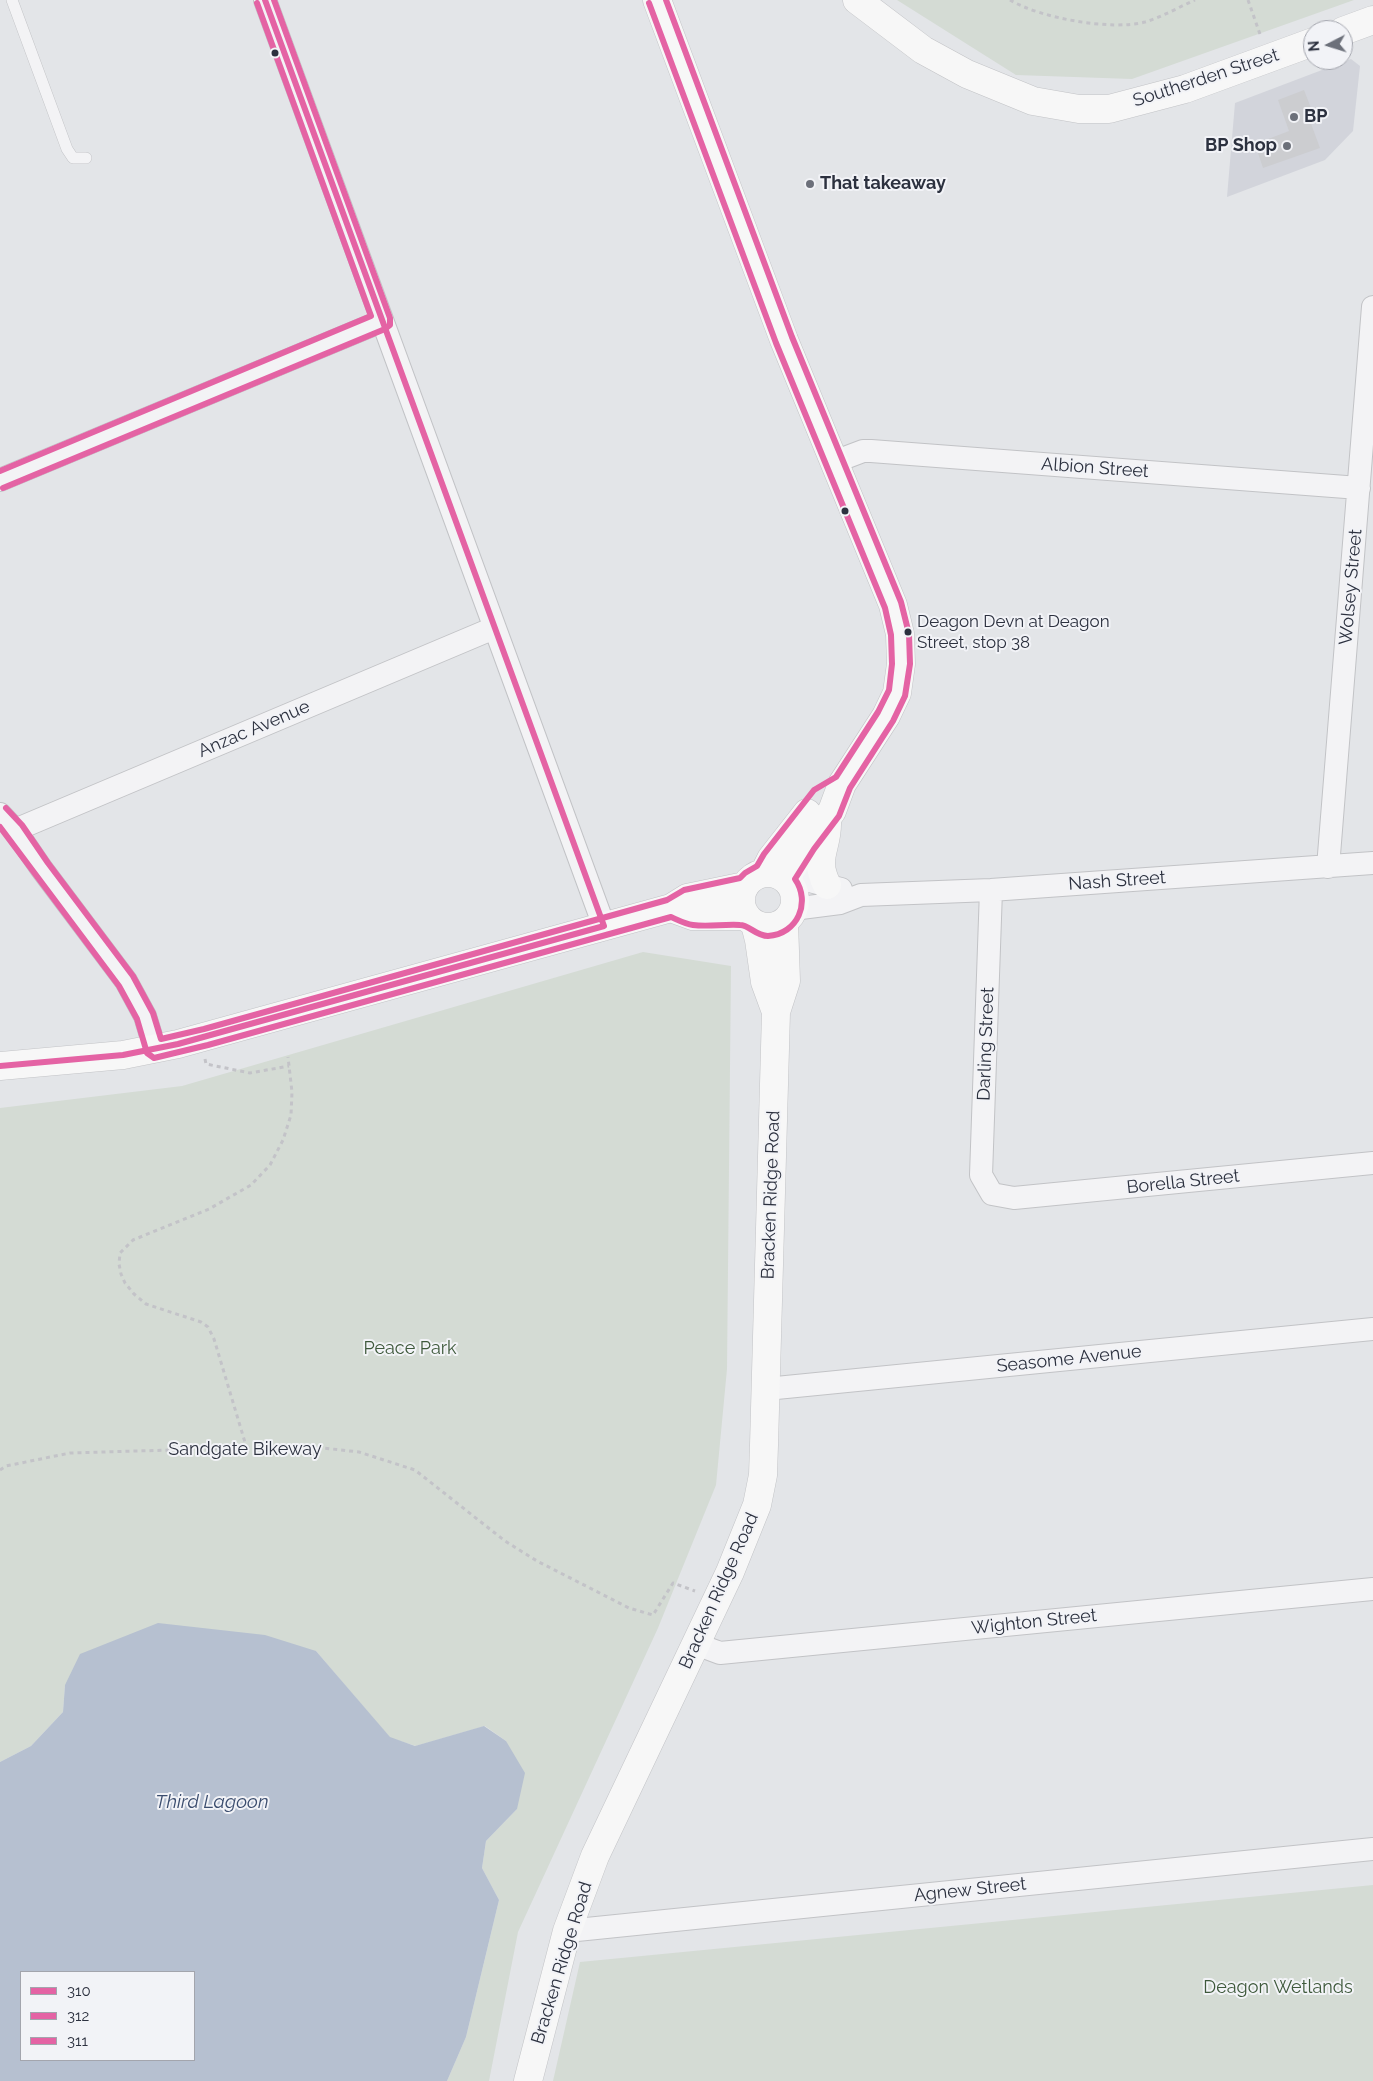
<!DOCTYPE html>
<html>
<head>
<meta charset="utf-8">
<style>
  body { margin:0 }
  #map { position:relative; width:1373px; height:2081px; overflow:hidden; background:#e3e5e8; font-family:Raleway,sans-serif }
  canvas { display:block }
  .legend { position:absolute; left:20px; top:1971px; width:175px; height:90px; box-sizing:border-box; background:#f2f3f7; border:1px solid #a3a5ad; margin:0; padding:6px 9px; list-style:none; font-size:15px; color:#2c313f }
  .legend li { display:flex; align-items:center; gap:10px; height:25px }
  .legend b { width:25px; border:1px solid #a3a5ad }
  .north { position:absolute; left:1303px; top:20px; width:50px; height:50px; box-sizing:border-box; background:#f2f3f7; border:1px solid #a3a5ad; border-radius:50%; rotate:265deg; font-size:14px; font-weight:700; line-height:20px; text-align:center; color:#2c313f }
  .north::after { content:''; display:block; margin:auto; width:18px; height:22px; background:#6c707a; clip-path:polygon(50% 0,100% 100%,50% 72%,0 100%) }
</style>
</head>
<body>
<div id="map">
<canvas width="1373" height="2081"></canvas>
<ul class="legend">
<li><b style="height:6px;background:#e463a4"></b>310</li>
<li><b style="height:6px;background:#e463a4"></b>312</li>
<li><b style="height:6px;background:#e463a4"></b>311</li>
</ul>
<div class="north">N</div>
</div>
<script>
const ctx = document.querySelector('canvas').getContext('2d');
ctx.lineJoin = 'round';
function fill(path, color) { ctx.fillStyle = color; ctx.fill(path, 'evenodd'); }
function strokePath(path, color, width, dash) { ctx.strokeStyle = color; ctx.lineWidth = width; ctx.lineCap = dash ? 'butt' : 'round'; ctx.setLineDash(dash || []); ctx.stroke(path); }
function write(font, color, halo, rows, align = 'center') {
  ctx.font = font + ' Raleway,sans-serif'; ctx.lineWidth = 4; ctx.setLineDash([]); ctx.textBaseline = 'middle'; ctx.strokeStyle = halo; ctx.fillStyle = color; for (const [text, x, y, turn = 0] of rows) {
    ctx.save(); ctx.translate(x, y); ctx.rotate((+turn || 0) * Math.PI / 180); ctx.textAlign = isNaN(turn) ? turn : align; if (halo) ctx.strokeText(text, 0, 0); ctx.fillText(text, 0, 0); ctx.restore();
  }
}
fill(new Path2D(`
  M1351 59 1360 66 1353 131 1325 160 1227 197 1235 103Z`), '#d2d4db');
fill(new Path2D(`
  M897 0H1354L1132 79 1016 75Z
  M643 952 731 966 727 1369 716 1485 658 1628 518 1932 489 2081H447L466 2037 499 1900 482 1868 486 1841 517 1809 506 1741 485 1726 416 1746 390 1738 316 1651 65 1685 63 1712 31 1746 0 1762V1108L182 1086Z
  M1373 1885V2081H553L580 1962Z`), '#d4dbd4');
fill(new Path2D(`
  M158 1623 265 1635 316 1651 390 1737 415 1746 484 1726 506 1741 525 1773 517 1809 486 1841 482 1868 499 1900 466 2037 447 2081H0V1762L31 1746 63 1712 65 1685 80 1654ZM21 1972H194V2060H21Z`), '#b6c0d0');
fill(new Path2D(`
  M1304 90 1311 108 1306 110 1320 148 1263 168 1255 144 1289 131 1278 100Z`), '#cccdd0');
const lane = new Path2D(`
  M12 0 67 149 73 158H86`);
const street = new Path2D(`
  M265 0 604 926
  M834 462 863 451H871L1359 488
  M0 480 382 321
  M0 814 15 830 41 868 126 981 145 1016 155 1049
  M15 830 494 628
  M1328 867 1373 307
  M787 882 806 880 841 889
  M991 890 981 1175 992 1194 1014 1198 1373 1163
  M793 909 840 903 861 895 991 890 1373 863
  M766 1389 1373 1329
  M696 1644 720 1653 1373 1589
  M567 1931 1373 1849`);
const secondary = new Path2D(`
  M657 0 784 340 893 605 900 634 901 664 897 693 886 716 842 784 832 811 807 844 785 879
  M857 0 923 50 967 74 1033 101 1079 109H1109L1185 89 1313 42
  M1343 31 1373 20
  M764 873 771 859 807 813
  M741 900a27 27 0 1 1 54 0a27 27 0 1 1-54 0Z
  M827 885C813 857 828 848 827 822
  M671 908 693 916H746
  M755 924 759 940 765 982 776 1012
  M0 1066 123 1055 178 1044 671 908 687 898 745 886
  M528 2081 567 1931 595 1856 730 1572 757 1505 763 1475 764 1445 776 1012 786 981 784 922`);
strokePath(lane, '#c2c3c6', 12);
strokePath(street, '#c2c3c6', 24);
strokePath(secondary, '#c2c3c6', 29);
strokePath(new Path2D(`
  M1010 0C1040 18 1111 31 1145 22 1162 17 1179 7 1195 0
  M1248 0 1261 37
  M205 1059 206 1064 250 1073 289 1066
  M247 1449 214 1339 208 1327 201 1322 146 1304 134 1294 125 1283 121 1274 119 1264 120 1253 133 1240 209 1209 251 1185 270 1165 283 1140 291 1115 292 1092 288 1057
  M0 1470 6 1466 70 1453 305 1446 359 1452 415 1470 505 1541 537 1561 629 1608 653 1615 673 1583 695 1591`), '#c3c3c8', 3, [4, 4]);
strokePath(lane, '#f3f3f5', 11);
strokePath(street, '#f3f3f5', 22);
strokePath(secondary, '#f7f7f7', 28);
strokePath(new Path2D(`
  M265 0 604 926
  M0 1066 123 1055 178 1044 604 926`), '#e463a4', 6);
strokePath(new Path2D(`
  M3 488 385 329 390 325V318L274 0
  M0 827 119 986 137 1019 147 1053 154 1058 208 1045 671 917C678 920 685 924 693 925 708 927 724 924 740 925 749 925 756 936 768 936 798 934 811 902 795 879L814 849 839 816 850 788 893 721 905 696 910 664 909 634 901 602 792 337 666 0`), '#e463a4', 6);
strokePath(new Path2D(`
  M0 471 371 316 257 3
  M6 808 22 825 48 863 133 976 153 1013 161 1039 204 1029 667 900 684 890 740 878 745 873 757 866 764 854 814 790 836 777 878 712 889 690 892 664 891 635 885 608 776 343 649 3`), '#e463a4', 6);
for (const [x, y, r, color] of [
  [275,53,4.5,"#2c313f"],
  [1294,117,5,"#6c707a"],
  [1287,146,5,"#6c707a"],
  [810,184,5,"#6c707a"],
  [845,511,4.5,"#2c313f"],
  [908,632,4.5,"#2c313f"]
]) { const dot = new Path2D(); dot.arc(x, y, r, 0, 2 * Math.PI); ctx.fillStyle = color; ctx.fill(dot); strokePath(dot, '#f2f3f7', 2); }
write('17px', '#2c313f', '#f2f3f7', [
  ["Deagon Devn at Deagon",917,622],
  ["Street, stop 38",917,643]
], 'left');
write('18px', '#2c313f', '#f2f3f7', [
  ["Southerden Street",1206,78,-18],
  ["Albion Street",1095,468,4],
  ["Wolsey Street",1351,587,-85],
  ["Anzac Avenue",254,729,-23],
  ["Nash Street",1117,881,-4],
  ["Darling Street",986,1044,-88],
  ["Borella Street",1183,1182,-6],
  ["Bracken Ridge Road",771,1195,-88],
  ["Seasome Avenue",1069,1359,-6],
  ["Sandgate Bikeway",245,1450],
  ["Bracken Ridge Road",719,1591,-66],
  ["Wighton Street",1034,1622,-6],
  ["Agnew Street",970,1890,-6],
  ["Bracken Ridge Road",562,1963,-73]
]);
write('bold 18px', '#2c313f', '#f2f3f7', [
  ["BP",1304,117],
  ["BP Shop",1277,146,"right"],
  ["That takeaway",820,184]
], 'left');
write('18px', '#3e593b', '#f2f3f7', [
  ["Peace Park",410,1349],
  ["Deagon Wetlands",1278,1988]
]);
write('italic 19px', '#3b4d6e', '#f2f3f7', [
  ["Third Lagoon",212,1802]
]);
</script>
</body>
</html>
